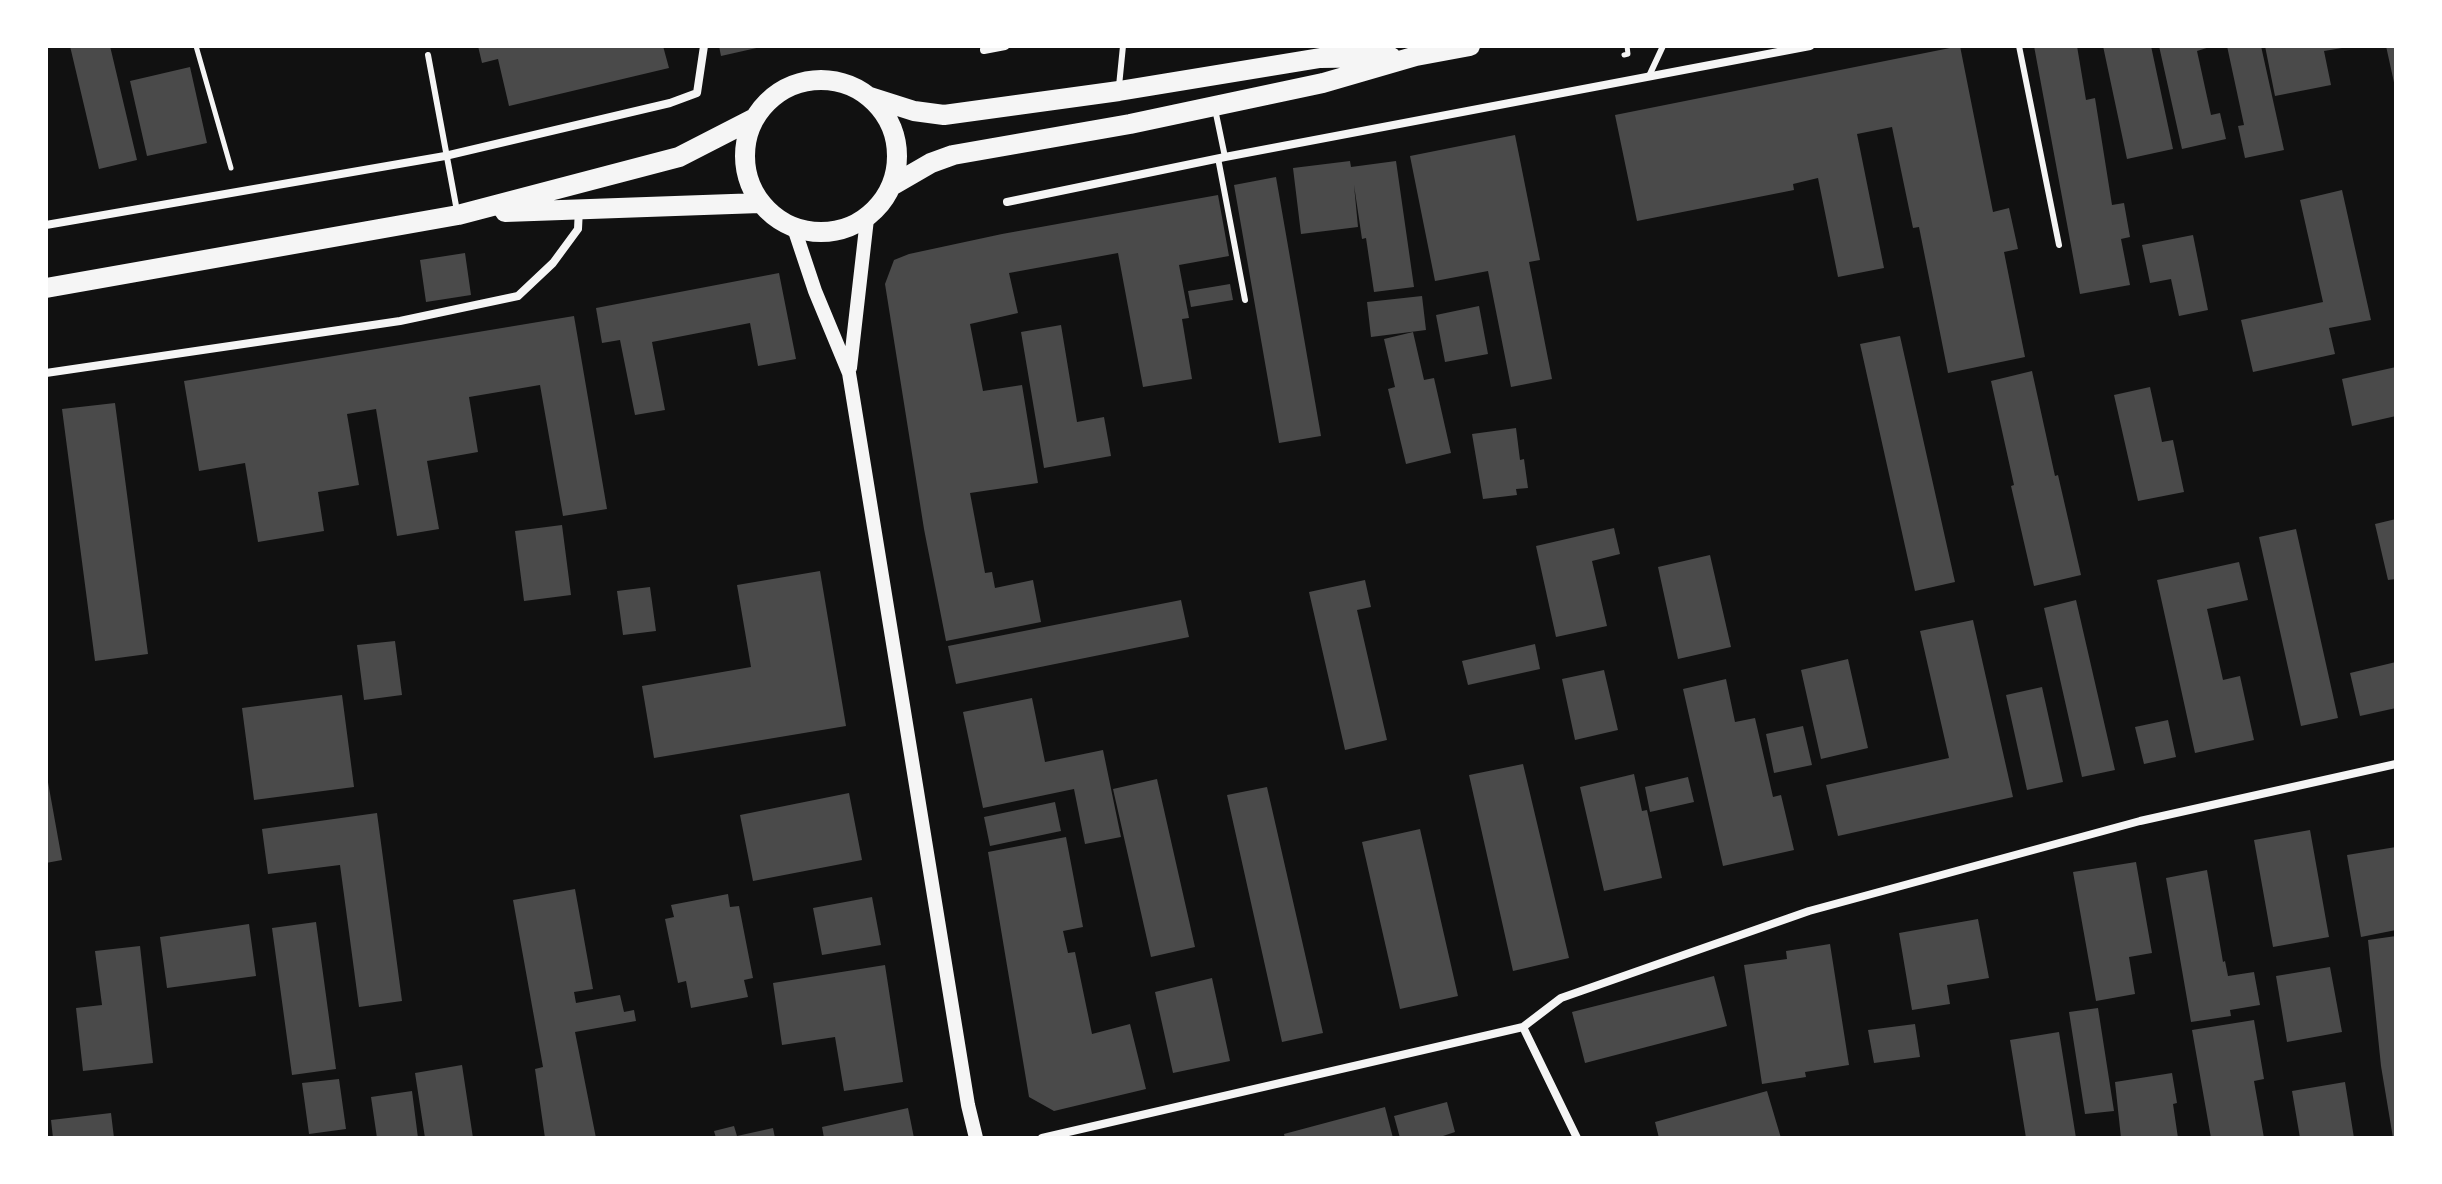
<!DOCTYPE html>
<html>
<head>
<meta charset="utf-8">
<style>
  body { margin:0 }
  #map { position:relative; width:2442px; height:1184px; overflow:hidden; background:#111; font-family:Commissioner,sans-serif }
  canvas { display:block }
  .frame { position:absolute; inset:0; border:48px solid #fff; pointer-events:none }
</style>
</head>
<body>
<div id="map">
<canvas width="2442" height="1184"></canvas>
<div class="frame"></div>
</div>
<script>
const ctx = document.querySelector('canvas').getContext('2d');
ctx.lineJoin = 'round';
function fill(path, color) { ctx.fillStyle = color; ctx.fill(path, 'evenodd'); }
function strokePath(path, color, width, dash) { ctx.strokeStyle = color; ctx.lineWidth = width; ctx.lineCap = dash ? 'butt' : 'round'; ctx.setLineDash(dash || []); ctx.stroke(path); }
fill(new Path2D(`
  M70 46H110L137 160 99 169Z
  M478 46H663L669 68 509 106 498 59 482 63Z
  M719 46H761V47L721 56Z
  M1960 46 1993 212 2009 208 2018 249 2004 252 2025 357 1948 373 1919 227 1913 228 1892 127 1857 134 1884 268 1838 277 1818 178 1793 184 1794 190 1637 221 1615 115Z
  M2034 46H2077L2086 100 2095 98 2112 205 2124 203 2130 237 2121 239 2130 285 2080 294Z
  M2103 46H2151L2173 149 2127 159Z
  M2159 46H2213L2197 51 2211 115 2220 113 2226 139 2182 149Z
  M2227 46H2261L2284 150 2245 158 2238 126 2244 125Z
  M2265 46H2342V48L2324 51 2331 85 2275 96Z
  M2386 46H2396V87H2395Z
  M190 67 207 143 147 156 130 81Z
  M1515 135 1540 260 1529 262 1552 379 1511 387 1488 271 1435 281 1410 156Z
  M1350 161 1351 167 1396 161 1414 287 1374 292 1366 238 1362 239 1354 185 1358 227 1301 234 1293 168Z
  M1276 177 1321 436 1279 443 1234 185Z
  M2342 190 2371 320 2329 328 2335 354 2253 372 2241 320 2323 302 2300 200Z
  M1218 195 1229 256 1179 265 1189 318 1182 319 1192 379 1143 387 1118 253 1009 273 1018 313 970 324 983 391 1022 385 1038 483 970 493 985 573 992 572 995 588 1033 580 1041 622 946 641 924 529 885 284 894 260 909 254 1002 234Z
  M2193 235 2208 310 2179 316 2171 279 2150 283 2142 245Z
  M465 253 471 295 426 302 420 260Z
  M779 273 796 359 758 366 750 323 652 342 665 410 635 415 620 340 602 343 596 308Z
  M1230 284 1233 300 1191 307 1188 291Z
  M1422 296 1426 330 1371 337 1367 302Z
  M1479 306 1488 354 1445 362 1436 315Z
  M574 316 607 509 563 516 540 385 469 397 478 452 427 461 439 529 397 536 376 409 347 414 359 485 318 492 324 531 258 542 245 463 199 471 184 381Z
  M1061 325 1077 422 1104 417 1111 456 1044 468 1021 332Z
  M1413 332 1424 380 1434 378 1451 453 1406 464 1388 389 1395 387 1384 339Z
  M1900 336 1955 582 1915 591 1860 344Z
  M2396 367V416L2352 426 2342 379Z
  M2032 371 2055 476 2058 475 2081 575 2034 586 2011 486 2014 485 1991 381Z
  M2150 387 2162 442 2173 440 2184 492 2138 501 2114 395Z
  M115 403 148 654 95 661 62 409Z
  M1516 428 1520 460 1524 459 1528 488 1516 489 1517 495 1483 499 1472 434Z
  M2396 519V579L2388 580 2375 524Z
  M562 525 571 595 524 601 515 531Z
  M1614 528 1620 554 1592 561 1607 626 1556 637 1536 546Z
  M2296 529 2338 718 2301 726 2259 537Z
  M1710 555 1731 647 1678 659 1658 567Z
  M2239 562 2248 600 2207 609 2223 680 2240 676 2254 740 2195 753 2157 580Z
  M820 571 846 726 654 758 642 686 751 667 737 585Z
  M1365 580 1371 607 1357 610 1387 740 1345 750 1309 592Z
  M650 587 656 631 623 635 617 591Z
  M1181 600 1189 637 956 684 948 646Z
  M2076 600 2115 770 2082 777 2044 608Z
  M1973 620 2013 797 1838 836 1826 785 1949 758 1920 631Z
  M395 641 402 695 364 700 357 645Z
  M1535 644 1540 669 1468 685 1462 661Z
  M1848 659 1868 748 1821 759 1801 670Z
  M2396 662V708L2360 716 2350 673Z
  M1604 670 1618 730 1575 740 1562 679Z
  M1726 679 1735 722 1755 718 1773 797 1781 795 1794 850 1723 866 1683 689Z
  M2042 687 2063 782 2027 790 2006 695Z
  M342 695 354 787 254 800 242 708Z
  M1032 698 1045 762 1103 750 1121 837 1085 844 1074 789 983 808 963 712Z
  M2168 720 2176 757 2144 764 2135 727Z
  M1803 726 1812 765 1774 773 1766 734Z
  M1523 764 1569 958 1513 971 1469 775Z
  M46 771 62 860 46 863Z
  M1634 774 1642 811 1647 810 1662 878 1604 891 1580 787Z
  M1688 777 1694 802 1650 812 1645 787Z
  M1157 779 1195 947 1151 957 1113 789Z
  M1267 787 1323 1033 1282 1042 1227 795Z
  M849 793 862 860 753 881 740 815Z
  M1055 802 1061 831 990 846 984 817Z
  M377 813 402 1001 359 1007 340 865 268 874 262 829Z
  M1420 829 1458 996 1400 1009 1362 842Z
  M2310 830 2329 937 2273 947 2254 840Z
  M1066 837 1083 927 1063 931 1068 953 1075 952 1092 1034 1130 1024 1146 1089 1054 1111 1029 1097 988 852Z
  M2396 847V930L2361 937 2347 855Z
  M2136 862 2152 953 2129 957 2135 994 2096 1001 2073 872Z
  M2207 870 2223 962 2225 961 2228 976 2254 972 2260 1005 2230 1010 2231 1016 2191 1022 2166 878Z
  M575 889 593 989 574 992 576 1003 620 995 624 1012 634 1010 636 1021 575 1032 596 1138H545L535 1069 543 1067 513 900Z
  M728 894 730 907 739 906 753 978 744 980 748 997 691 1008 686 981 678 983 665 919 674 917 671 905Z
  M872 897 881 945 822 955 813 908Z
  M1978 919 1989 978 1947 985 1950 1004 1912 1010 1899 933Z
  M316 922 336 1069 292 1075 272 928Z
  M249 924 256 976 167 988 160 937Z
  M2396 936V1138H2393L2381 1066 2368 940Z
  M1830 944 1849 1065 1805 1072 1806 1077 1762 1084 1744 965 1787 959 1786 951Z
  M140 946 153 1063 83 1071 76 1008 102 1005 95 951Z
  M885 965 903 1082 844 1091 835 1037 782 1045 773 983Z
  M2330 967 2342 1032 2287 1042 2276 976Z
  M1714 976 1727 1026 1585 1063 1572 1012Z
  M1212 978 1230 1061 1173 1073 1155 992Z
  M2098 1008 2114 1111 2085 1114 2069 1012Z
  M2254 1020 2264 1079 2254 1081 2264 1138H2211L2192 1030Z
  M1915 1024 1920 1057 1874 1063 1868 1030Z
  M2059 1032 2076 1138H2026L2010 1040Z
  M462 1065 473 1138H425L415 1073Z
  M2172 1073 2177 1103 2173 1104 2178 1138H2121L2115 1082Z
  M339 1079 346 1129 309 1134 302 1083Z
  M2345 1082 2354 1138H2300L2292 1091Z
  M412 1091 418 1138H377L371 1097Z
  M1767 1091 1781 1138H1659L1655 1122Z
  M1447 1102 1455 1132 1437 1138H1400L1394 1116Z
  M1385 1107 1393 1138H1285L1284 1134Z
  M908 1108 914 1138H824L822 1127Z
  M111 1113 114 1138H53L51 1120Z
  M734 1126 737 1136 773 1128 775 1138H716L714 1131Z`), '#4a4a4a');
strokePath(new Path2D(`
  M196 46 231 168
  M1624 55 1628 54 1627 46`), '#f5f5f5', 5);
strokePath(new Path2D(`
  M2019 46 2059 245
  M428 55 457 211
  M1649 76 1663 46
  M1119 86 1123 46
  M1215 109 1225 157
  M1218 158 1245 300`), '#f5f5f5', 6);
strokePath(new Path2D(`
  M984 50 1005 46
  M1007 202 1225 157 1810 46
  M46 225 445 156 670 103 697 93 704 46
  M46 373 400 321 518 296 553 263 578 229 579 208
  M1523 1027 1577 1138
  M1042 1138 1523 1027 1561 998 1809 911 2140 821 2396 764`), '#f5f5f5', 8);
strokePath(new Path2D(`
  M794 228 815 291 849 373 968 1105 976 1138
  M850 368 867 219`), '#f5f5f5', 14);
strokePath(new Path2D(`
  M745 156a76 76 0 1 1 152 0a76 76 0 1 1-152 0Z
  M870 97 914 111 944 115 1119 91 1320 58 1391 57
  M893 185 931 163 953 155 1130 124 1323 83 1416 56 1470 46
  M505 212 760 203
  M46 288 458 215 679 157 755 118`), '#f5f5f5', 20);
</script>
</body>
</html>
